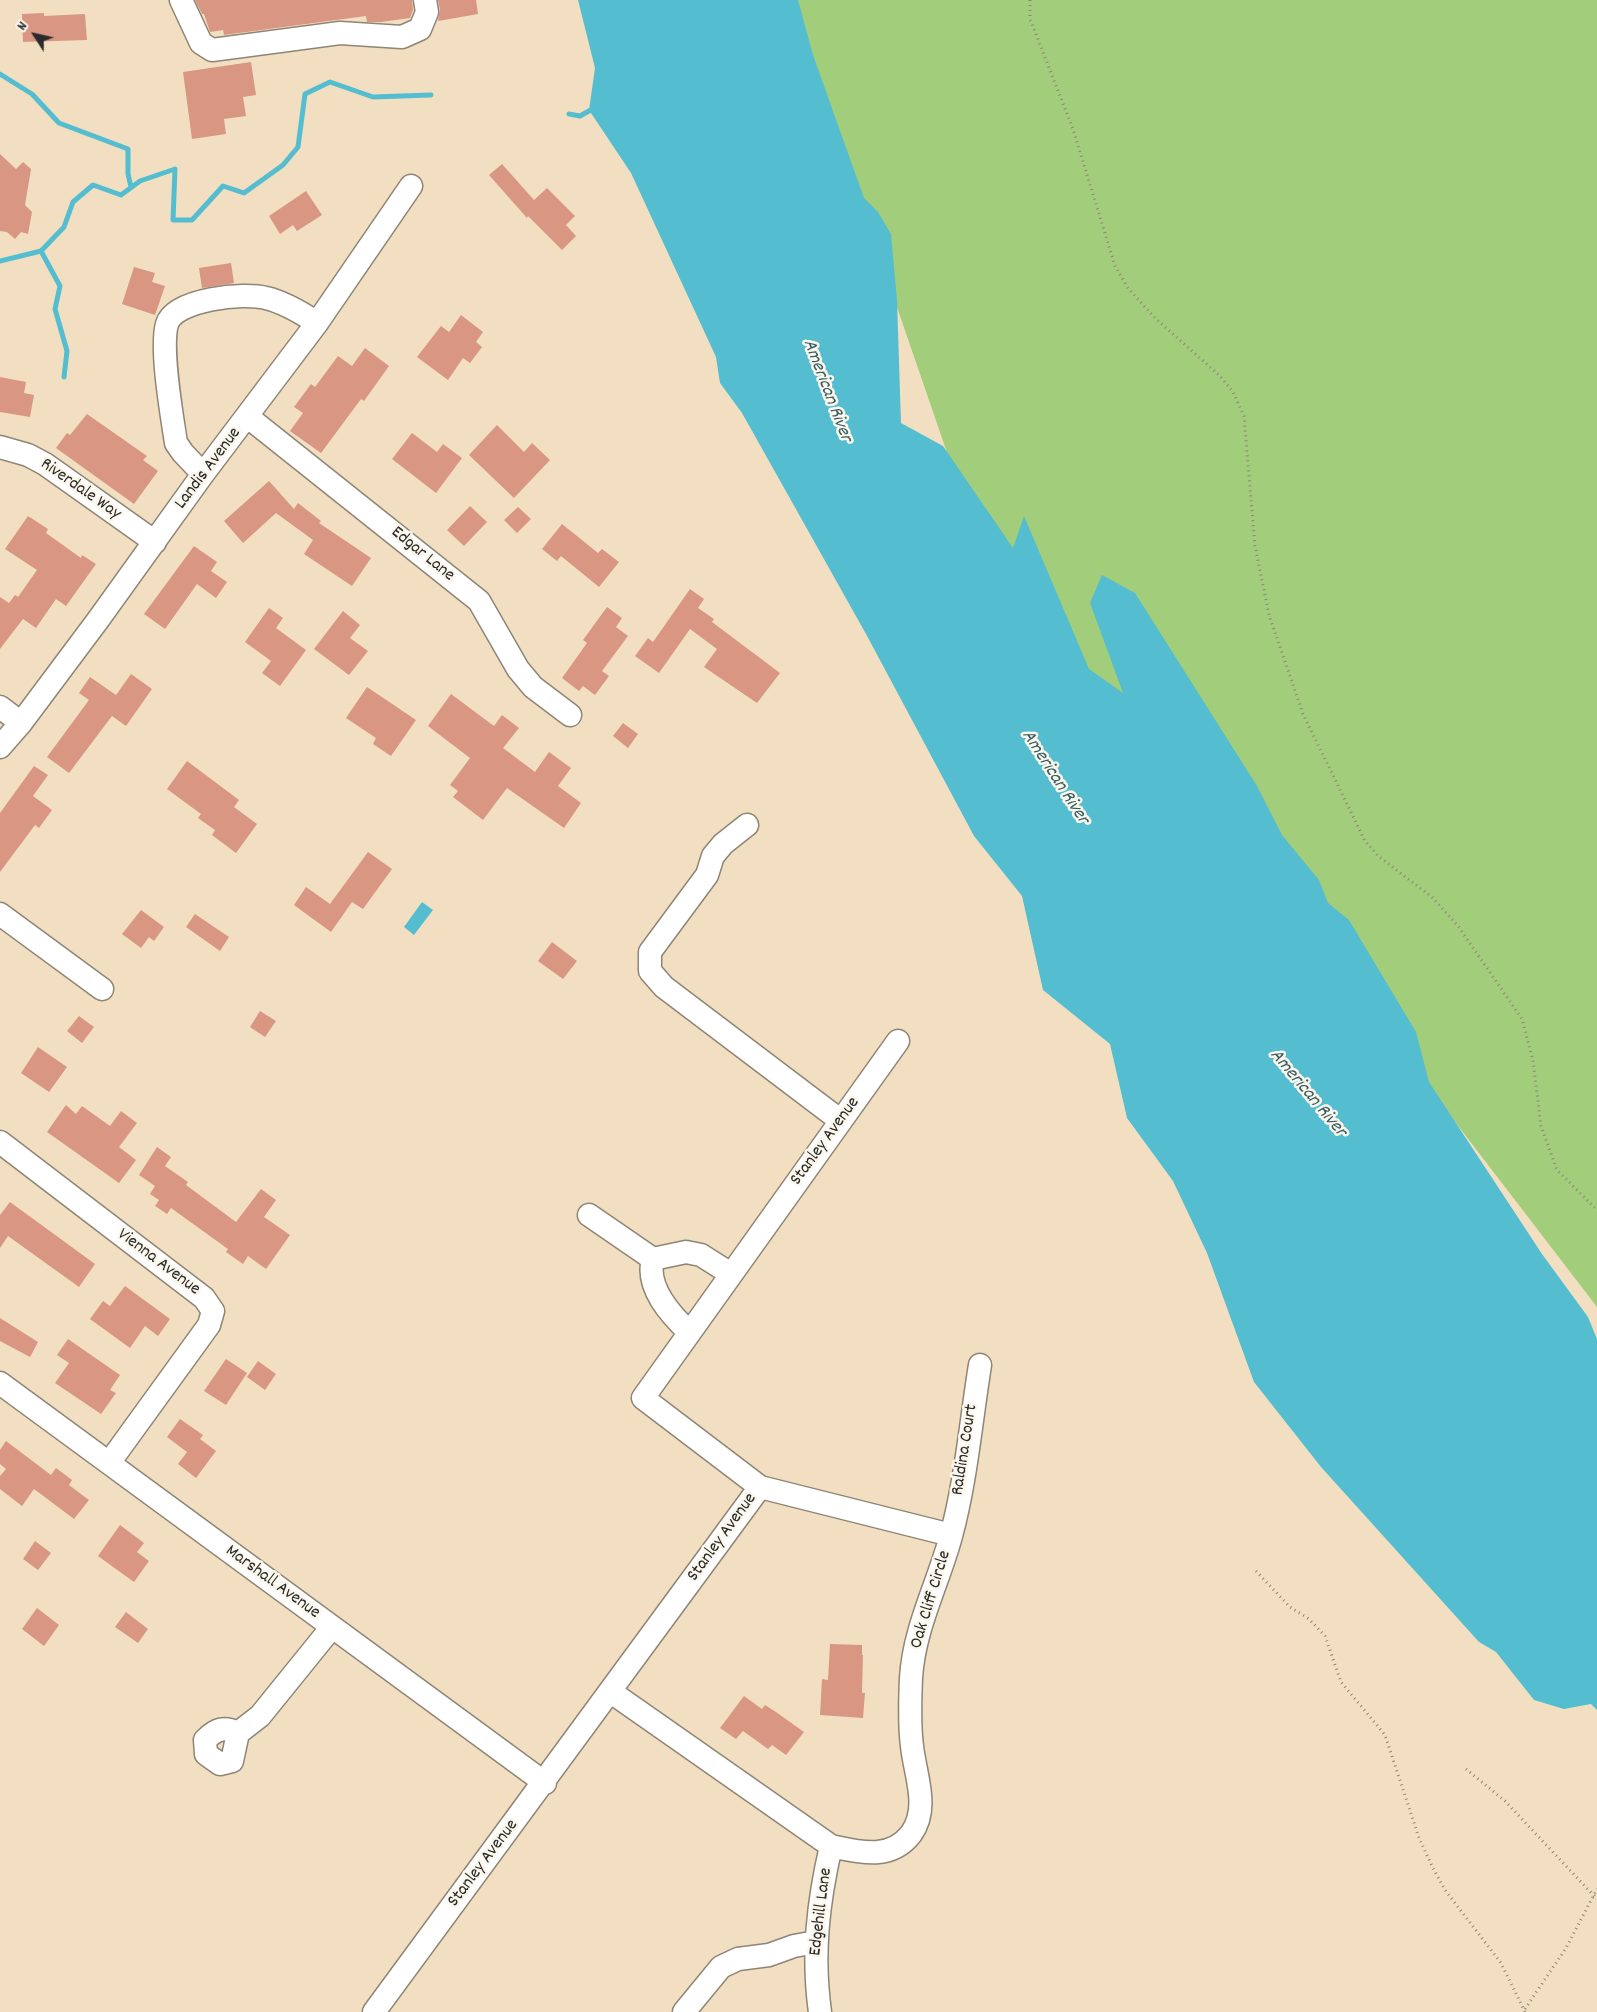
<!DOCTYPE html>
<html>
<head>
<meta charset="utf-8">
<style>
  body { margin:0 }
  #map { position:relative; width:1597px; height:2012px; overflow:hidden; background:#f2dfc1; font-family:Dekko,sans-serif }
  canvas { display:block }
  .north { position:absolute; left:10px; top:10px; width:50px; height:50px; -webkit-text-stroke:4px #fbf7ec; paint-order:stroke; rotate:305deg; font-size:14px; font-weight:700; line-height:20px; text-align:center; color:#2b2b2b }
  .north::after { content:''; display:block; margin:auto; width:18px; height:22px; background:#2b2b2b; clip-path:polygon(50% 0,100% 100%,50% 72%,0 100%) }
</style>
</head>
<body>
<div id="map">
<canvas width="1597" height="2012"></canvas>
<div class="north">N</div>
</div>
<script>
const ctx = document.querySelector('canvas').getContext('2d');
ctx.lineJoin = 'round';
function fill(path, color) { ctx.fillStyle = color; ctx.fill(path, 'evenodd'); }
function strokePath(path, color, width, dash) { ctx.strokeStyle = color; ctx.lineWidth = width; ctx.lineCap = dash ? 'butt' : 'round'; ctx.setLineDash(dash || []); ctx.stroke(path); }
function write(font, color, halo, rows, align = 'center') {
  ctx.font = font + ' Dekko,sans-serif'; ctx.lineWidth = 5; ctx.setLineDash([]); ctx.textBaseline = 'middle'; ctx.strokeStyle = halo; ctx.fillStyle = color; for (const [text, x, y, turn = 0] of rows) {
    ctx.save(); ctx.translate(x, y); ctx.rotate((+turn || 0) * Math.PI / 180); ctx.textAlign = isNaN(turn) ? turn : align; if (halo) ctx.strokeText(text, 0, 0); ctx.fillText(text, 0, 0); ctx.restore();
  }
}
fill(new Path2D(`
  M798 0H1597V1307L1380 1024 1143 778 963 499 802 31Z`), '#a2cd7a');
fill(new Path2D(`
  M578 0H798L813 55 864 198 878 212 891 234 897 300 901 423 943 446 1013 548 1024 516 1089 669 1123 693 1090 603 1102 575 1135 593 1257 786 1282 835 1319 880 1328 903 1349 920 1416 1032 1429 1082 1542 1254 1588 1317 1597 1339V1710L1591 1704 1564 1709 1534 1700 1496 1652 1479 1642 1321 1467 1254 1382 1207 1253 1173 1181 1127 1118 1110 1044 1043 990 1022 896 974 836 866 634 742 413 720 383 716 357 631 173 589 110 595 68Z
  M422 902 433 910 414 935 404 927Z`), '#54bed0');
strokePath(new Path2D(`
  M0 74 32 94 59 123 128 149V174L131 187
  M569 114 580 116 596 107
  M41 251 60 286 55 309 67 351 64 377
  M0 261 41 251 64 227 73 202 93 185 121 195 140 181 175 169 173 220H192L223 186 244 193 283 165 298 147 305 94 330 82 373 97 431 95`), '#54bed0', 5);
fill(new Path2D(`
  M195 0H412L413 10 410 18 381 22H367L366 16 224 35 223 30 210 32 204 14H202Z
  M438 0H476L478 14 438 21 440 10Z
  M44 13V16L85 14 87 40 23 42 22 14Z
  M251 62 256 95 243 97 246 116 224 119 226 134 192 139 183 72Z
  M0 154 16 169 23 162 31 169 25 205 32 212 28 234 21 232 15 239 7 232 0 231Z
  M502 164 534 200 547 188 575 216 566 225 576 236 562 250 528 216 527 218 489 175Z
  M306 191 322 215 297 231 293 225 280 234 269 216Z
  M231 263 234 283 202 288 199 268Z
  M134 267 155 273 152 282 165 286 155 315 122 304Z
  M461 315 483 332 476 342 482 347 470 363 463 358 448 380 417 357 441 326 449 332Z
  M365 348 389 366 364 401 361 399 321 453 290 431 303 413 294 407 311 384 315 387 338 356 352 366Z
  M0 377 26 382 24 393 34 395 30 417 0 412Z
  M87 414 147 456 143 460 158 471 134 504 56 448 67 433 70 435Z
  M497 425 524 452 532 443 550 460 514 498 469 455Z
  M412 433 437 452 443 444 462 458 436 493 392 459Z
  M269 481 294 509 298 503 321 521 319 523 371 558 352 586 304 554 313 540 276 513 243 543 224 521Z
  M470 506 487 522 464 546 447 530Z
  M518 507 531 519 517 533 504 520Z
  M28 516 48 529 46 533 81 558 82 555 96 564 66 606 56 599 36 628 23 619 0 649V597L9 603 15 595 18 597 37 570 5 549Z
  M562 524 598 553 602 549 619 562 599 587 561 556 557 561 542 549Z
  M194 546 217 562 211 571 227 582 216 598 197 584 165 629 144 614Z
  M690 589 704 599 698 608 714 619 712 622 780 673 757 703 704 667 717 649 690 629 659 673 635 656 648 638 653 642Z
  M607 607 622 618 616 627 628 636 602 671 609 676 595 695 583 686 579 691 562 678 587 643 583 640Z
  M269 608 283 618 276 628 306 650 280 686 262 673 271 661 245 642Z
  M343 611 360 625 350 638 368 651 349 675 314 649Z
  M131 674 152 689 126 726 112 716 69 773 47 757 89 700 79 693 90 677 116 695Z
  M367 687 416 720 391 756 373 744 376 738 346 718Z
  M451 694 494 726 502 715 519 728 503 748 535 772 549 752 571 768 558 786 581 803 564 828 507 788 483 820 453 797 458 791 450 785 470 758 428 726Z
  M623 723 638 734 628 748 613 736Z
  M187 761 239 800 234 807 257 824 236 853 212 835 215 830 198 818 201 814 167 789Z
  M34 766 48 775 33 796 52 810 39 828 35 825 0 872V813Z
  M368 852 392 869 363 909 352 902 331 932 294 905 306 887 330 904Z
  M141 910 164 927 154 941 149 937 141 948 122 934Z
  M195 914 229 937 220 951 186 927Z
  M552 942 577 961 563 979 538 961Z
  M260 1011 276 1021 265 1037 250 1027Z
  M79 1016 94 1027 82 1043 67 1031Z
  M38 1047 67 1067 49 1092 21 1073Z
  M66 1105 76 1114 82 1106 110 1126 121 1111 137 1123 119 1147 136 1160 119 1183 47 1132Z
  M157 1147 171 1157 165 1166 188 1182 186 1185 236 1222 261 1189 276 1200 264 1217 290 1235 266 1269 248 1256 243 1264 226 1252 228 1249 171 1208 167 1214 155 1206 159 1200 150 1194 155 1186 139 1175Z
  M10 1202 95 1264 79 1287 8 1236 0 1248V1215Z
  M125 1286 170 1319 158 1336 145 1326 130 1348 90 1319 103 1301 110 1306Z
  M0 1318 38 1342 30 1357 0 1341Z
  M68 1339 120 1375 110 1390 116 1393 101 1414 55 1383 69 1363 57 1355Z
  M226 1359 247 1373 226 1405 204 1391Z
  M258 1361 276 1374 265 1390 247 1377Z
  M180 1419 203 1435 200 1439 216 1451 196 1478 178 1464 187 1452 167 1437Z
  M6 1441 51 1475 56 1468 72 1480 69 1485 89 1500 74 1519 34 1489 22 1506 0 1489V1476L6 1469 0 1464V1450Z
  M120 1525 144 1543 137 1552 149 1561 134 1582 98 1556Z
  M35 1541 51 1553 38 1570 23 1559Z
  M37 1608 59 1625 44 1646 22 1629Z
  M126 1612 148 1629 138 1643 115 1627Z
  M830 1644 862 1645V1655H863L862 1693H865L863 1718 820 1715 822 1679 828 1680Z
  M744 1696 762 1709 765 1705 776 1712 804 1732 786 1755 772 1745 768 1749 743 1731 736 1739 720 1728Z`), '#d99682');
const minor = new Path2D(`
  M181 0 201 43 212 50 340 33 402 37 420 29 427 12 425 0
  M248 417 479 601 518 669 533 687 570 715
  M0 447 28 455 45 464 155 542
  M203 474 183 453 176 443C172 416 160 349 167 324 175 299 244 292 266 298 283 302 302 313 317 323
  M0 707 21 723
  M0 747 21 723 98 620 203 474 317 323 411 186
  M747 825 723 844 713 856 707 875 650 952V971L664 987 841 1121
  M0 914 102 989
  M898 1041 643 1398 760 1487 951 1535
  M0 1142 204 1298 213 1311 209 1325 109 1463
  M589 1215 653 1259
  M689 1332C671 1315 645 1287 653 1259L686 1252 701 1255 731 1274
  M0 1383 545 1783
  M611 1692 831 1846C859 1852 890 1861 911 1834 930 1808 915 1775 912 1746 909 1724 910 1701 911 1678 914 1628 938 1584 951 1536 966 1481 971 1421 980 1365
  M238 1733 232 1761 220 1764 206 1754 205 1740C216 1729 224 1726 238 1733L260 1716 332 1627
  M374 2012 760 1487
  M684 2012 721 1967 738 1959 769 1955 794 1946 816 1942
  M820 2012C812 1955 818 1902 831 1846`);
strokePath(minor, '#8e8576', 25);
strokePath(new Path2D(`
  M1030 0V19L1073 129 1115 266 1128 288 1154 317 1220 376 1233 392 1244 416 1255 546 1269 615 1303 714 1365 841 1378 856 1432 897 1458 926 1522 1019 1533 1061 1541 1126 1557 1170 1597 1210
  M1256 1571 1290 1607 1309 1619 1325 1636 1341 1682 1385 1735 1419 1838 1433 1868 1445 1890 1501 1963 1525 2012
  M1466 1769 1505 1801 1597 1899
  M1525 2009 1566 1948 1597 1889`), '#8e8576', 3, [1, 4]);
strokePath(minor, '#fff', 22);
write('18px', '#2b2b2b', '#fbf7ec', [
  ["Landis Avenue",209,469,-53],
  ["Riverdale Way",80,490,35],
  ["Edgar Lane",422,555,39],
  ["Stanley Avenue",826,1142,-54],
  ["Vienna Avenue",158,1263,37],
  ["Raldina Court",966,1450,-81],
  ["Stanley Avenue",723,1538,-54],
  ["Marshall Avenue",272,1583,36],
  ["Oak Cliff Circle",932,1600,-73],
  ["Stanley Avenue",484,1864,-53],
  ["Edgehill Lane",822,1912,-83]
]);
write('italic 19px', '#395e65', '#fbf7ec', [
  ["American River",826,391,69],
  ["American River",1054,778,57],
  ["American River",1307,1094,50]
]);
</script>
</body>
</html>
